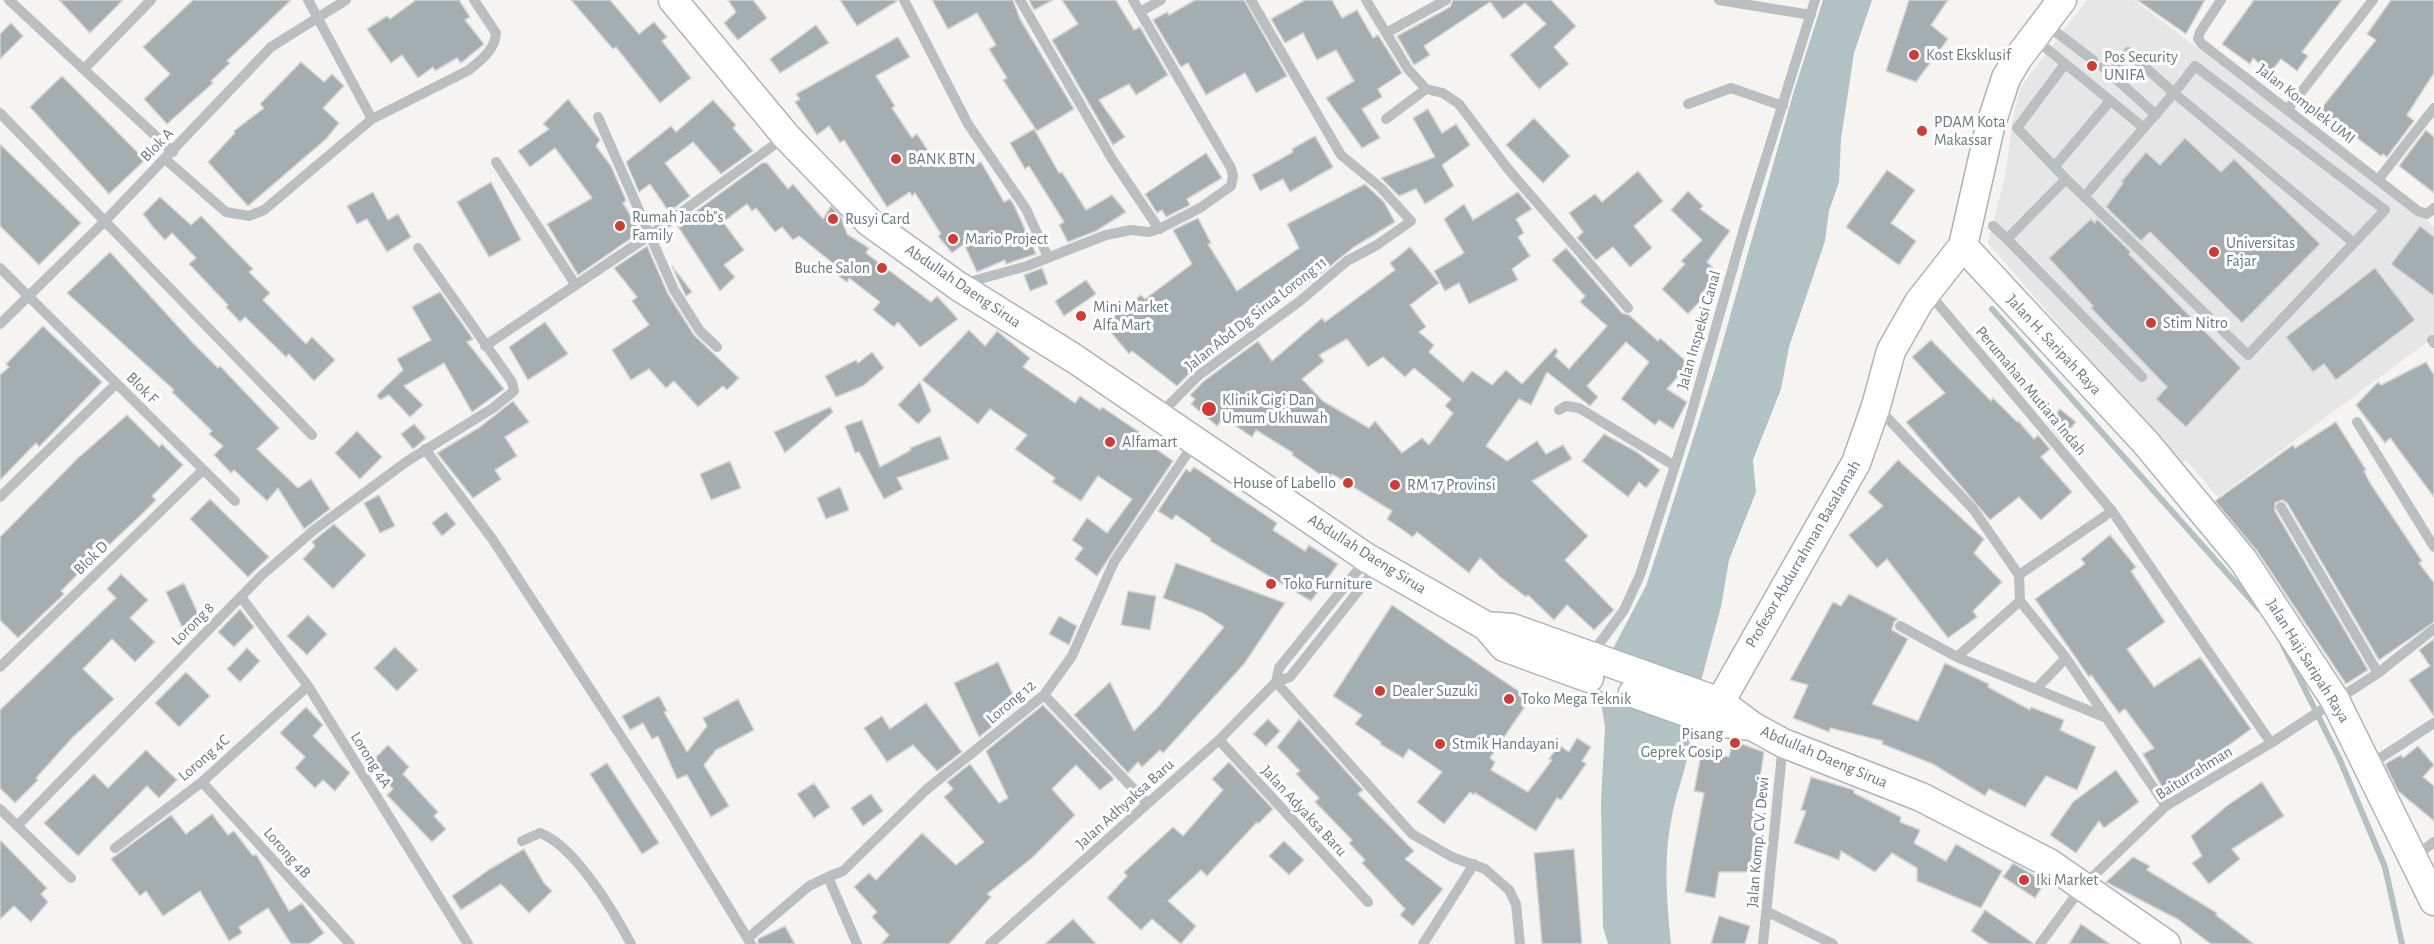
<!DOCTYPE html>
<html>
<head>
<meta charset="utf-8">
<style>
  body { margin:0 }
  canvas { display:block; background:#f5f4f1 }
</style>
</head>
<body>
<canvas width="2434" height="944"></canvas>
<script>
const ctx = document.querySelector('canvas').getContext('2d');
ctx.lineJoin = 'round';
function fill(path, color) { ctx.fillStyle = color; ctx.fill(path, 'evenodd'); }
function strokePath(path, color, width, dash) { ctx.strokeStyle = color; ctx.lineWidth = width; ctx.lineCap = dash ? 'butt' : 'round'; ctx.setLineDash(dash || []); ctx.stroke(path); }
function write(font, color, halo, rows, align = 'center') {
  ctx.font = font + ' "Alegreya Sans",sans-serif'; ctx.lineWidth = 6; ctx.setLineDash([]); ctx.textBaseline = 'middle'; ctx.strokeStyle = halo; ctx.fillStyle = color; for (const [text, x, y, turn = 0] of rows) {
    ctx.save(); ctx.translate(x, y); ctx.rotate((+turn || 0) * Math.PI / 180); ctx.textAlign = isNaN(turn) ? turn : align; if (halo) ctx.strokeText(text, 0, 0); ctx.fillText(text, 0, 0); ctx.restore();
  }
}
fill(new Path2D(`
  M2087 0H2134L2434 226V337L2218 497 2186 460 2181 466 1988 243 2005 176 2013 117 2021 86Z`), '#e5e6e5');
fill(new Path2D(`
  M1823 0H1872L1854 53 1841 139 1839 182 1829 211 1825 241 1789 347 1781 389 1753 460 1756 492 1729 560 1721 607 1699 688 1609 656 1646 586 1663 534 1715 369 1794 91Z
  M1599 690 1690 722C1693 755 1678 784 1672 816 1663 858 1667 902 1671 944H1608L1603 927 1601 801 1605 727Z`), '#b2c1c3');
strokePath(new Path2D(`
  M1992 309 2259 609
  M2283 645 2340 760 2385 867 2402 944`), '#b2c1c3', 6);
const building = new Path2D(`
  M59 0H123L90 33Z
  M193 0H291L227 61 230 63 211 81 213 83 167 124 144 99 170 74 143 47Z
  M416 0H459L470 17 465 20 484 44 461 63 457 58 435 71 433 67 418 78 402 55 391 63 367 29 387 16 390 19Z
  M571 0H610L639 34 654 22 667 37 662 41 691 78 660 103 616 47 613 49Z
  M728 0H753L767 18 738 40 724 23 736 12Z
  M840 0H897V1L857 26Z
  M932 0H1013L1020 19 1074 109 1037 131 1003 80 1007 78 989 49 996 45 977 13 948 29Z
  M1029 0H1053L1034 10Z
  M1062 0H1116L1134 30 1140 27 1168 75 1136 95 1129 84 1099 100 1125 137 1113 145 1052 40 1078 24Z
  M1195 0H1244L1287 76 1256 93 1245 73 1206 95 1188 63 1181 67 1153 20 1167 12 1169 15Z
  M1305 0H1332L1342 18 1357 10 1373 38 1378 35 1402 73 1378 89 1382 97 1362 109 1380 138 1362 148 1326 98 1354 81 1336 50 1317 60 1303 33 1285 43 1271 19Z
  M1453 0H1551L1576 26 1554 47 1569 64 1539 89 1510 55 1546 24 1525 3 1503 19 1490 2 1424 46 1430 55 1414 65 1397 36 1450 7Z
  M1909 0H1948L1931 25 1948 39 1916 82 1886 71Z
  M2137 0H2205L2186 34Z
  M2254 0H2342L2302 52 2308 56 2297 71 2281 59 2270 73 2253 58 2250 64 2222 44Z
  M2391 0H2434V73L2407 115 2414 121 2387 157 2383 154 2381 156 2320 110 2376 40 2367 34Z
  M11 23 23 36 0 59V34Z
  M816 25 829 43 780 73 770 59Z
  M898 37 910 57 876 76 895 106 892 108 912 138 917 134 939 167 967 151 975 165 981 162 1004 202 1010 199 1014 205 1036 254 1006 264 1005 260 977 272 964 244 952 253 938 236 941 234 915 193 912 196 910 192 887 207 844 140 840 143 829 126 817 135 795 102 800 99 796 94Z
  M301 62 324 82 332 74 344 86 323 108 339 123 326 139 248 206 208 162 235 133 234 131 264 108 260 104Z
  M62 76 145 160 109 194 30 107Z
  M568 99 600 140 596 146 611 166 626 200 623 203 640 232 578 275 547 224 592 198 555 148 530 167 518 151 549 129 543 124Z
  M713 100 736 125 733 128 753 151 721 174 693 142 665 163 690 196 669 212 650 184 639 192 626 162 671 126 676 132Z
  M1428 109 1442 133 1456 124 1470 145 1442 165 1454 186 1425 204 1416 189 1399 196 1381 178 1435 157 1413 118Z
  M1534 118 1570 156 1543 183 1506 145Z
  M1034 129 1059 173 1062 172 1086 210 1112 195 1126 212 1096 231 1068 242 1059 225 1064 222 1029 166 1025 169 1010 143Z
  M2426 130 2434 137V193L2399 166Z
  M1315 136 1333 167 1290 192 1283 179 1260 191 1252 175 1293 152 1292 149Z
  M2185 138 2221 172 2234 159 2320 244 2242 323 2150 232 2141 241 2106 207 2123 183 2121 182 2146 152 2160 165Z
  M0 144 81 223 39 265 0 226Z
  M1206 153 1222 178 1187 199 1190 205 1166 217 1162 210 1157 213 1145 194Z
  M762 163H767L788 189 793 184 823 219 831 206 841 217 847 234 869 248 866 253 931 302 937 296 958 319 920 347 898 322 894 327 873 310 880 302 849 278 847 282 831 271 835 265 799 236 793 240 782 227 775 232 756 208 752 211 747 204 723 222 744 250 724 265 735 277 720 291 677 225Z
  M1887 170 1915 190 1891 223 1916 241 1899 265 1846 227Z
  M1638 171 1663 201 1634 226 1652 248 1630 267 1613 247 1596 260 1577 238 1583 232 1569 213 1595 194 1602 202Z
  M491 182 521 240 489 257 457 202Z
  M1365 184 1384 202 1395 222 1354 247 1314 279 1248 325 1250 328 1194 369 1177 386 1132 351 1129 354 1104 324 1141 295 1145 299 1192 264 1173 230 1198 218 1211 243 1208 244 1237 291 1299 248 1287 224Z
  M1688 191 1703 206 1700 209 1730 231 1707 262 1720 275 1701 294 1704 297 1688 314 1662 289 1685 264 1681 261 1702 240 1671 210Z
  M373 192 388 220 398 214 411 237 387 252 367 219 357 224 347 206Z
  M1518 192 1532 209 1516 219 1524 233 1518 237 1530 256 1512 269 1518 280 1469 304 1459 283 1445 291 1434 271 1464 253 1444 219 1464 204 1473 220Z
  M160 197 191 225 201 216 253 269 249 272 270 293 263 300 306 344 312 337 335 360 314 381 289 354 286 357 245 317 240 322 226 307 228 305 189 264 196 258 172 233 165 240 153 227 143 214Z
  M2091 219 2095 223 2097 219 2131 252 2129 254 2241 368 2186 427 2156 399 2167 387 2091 308 2093 306 2049 258Z
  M2420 226 2434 237V296L2391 264Z
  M647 246 668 294 694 335 739 378 727 390 723 386 698 407 674 381 666 388 649 369 631 380 612 350 649 325 632 301 637 297 614 268Z
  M1410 247 1439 283 1410 305 1426 327 1419 332 1434 345 1429 352 1463 382 1472 371 1492 385 1506 370 1522 384 1555 348 1558 351 1555 356 1569 369 1607 326 1580 302 1585 296 1552 260 1566 248 1622 313 1629 315 1658 341 1660 338 1689 364 1667 389 1687 402 1673 429 1659 420 1655 425 1621 399 1649 362 1626 342 1587 386 1598 397 1590 406 1547 372 1531 405 1519 399 1486 446 1507 461 1537 441 1546 454 1563 445 1572 459 1532 481 1588 536 1565 560 1614 610 1594 630 1567 605 1554 620 1528 595 1526 597 1500 577 1480 558 1469 573 1417 532 1413 537 1387 519 1392 511 1332 474 1328 480 1292 455 1293 453 1256 430 1252 437 1224 418 1217 426 1191 404 1195 399 1190 395 1204 381 1258 341 1272 361 1322 318 1325 322 1395 270 1390 263ZM1347 339 1368 367 1383 357 1405 377 1414 368 1451 399 1445 406 1453 413 1429 445 1422 438 1402 453 1375 421 1369 428 1323 401 1302 379 1324 361 1319 355Z
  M110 252 193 343 218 368 220 366 279 428 257 449 298 488 311 479 330 509 304 529 278 488 267 501 234 470 231 473 214 455 223 446 209 434 212 431 172 392 174 390 67 293Z
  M672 266 692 292 686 296 681 286Z
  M1042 268 1048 284 1030 291 1024 275Z
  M2375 268 2415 320 2336 380 2324 364 2313 372 2286 337Z
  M1086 280 1096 294 1064 316 1055 301Z
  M440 292 473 339 467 342 504 389 472 412 444 363 404 386 423 405 410 417 389 395 380 400 377 395 403 370 397 359 431 340 412 307Z
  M545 322 568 354 528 380 509 347Z
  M43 326 102 382 39 447 36 443 0 480V375L9 367 6 364Z
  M969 330 985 346 997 331 1030 358 1023 367 1075 403 1080 396 1100 410 1102 407 1158 445 1156 449 1173 461 1097 576 1075 559 1083 548 1072 540 1087 518 1107 533 1132 499 1098 476 1081 501 1052 482 1055 478 1015 449 1027 435 990 409 978 424 922 380Z
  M1931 340 1991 401 1993 398 2017 422 2018 421 2034 439 2038 435 2050 449 2041 457 2072 492 2041 520 2019 497 1990 520 1906 422 1945 393 1912 357Z
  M872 352 884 368 863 386 836 397 825 376 856 360 858 363Z
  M2426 362 2434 375V497L2390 438 2385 443 2356 405 2378 382 2381 385Z
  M920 382 931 411 918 424 898 405Z
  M513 401 529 422 505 437 517 456 495 470 501 479 473 498 437 453 480 427Z
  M830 407 833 412 785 453 774 432Z
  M2060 409 2076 422 2061 439 2048 423Z
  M127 415 159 447 162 444 183 465 152 496 156 500 142 514 109 545 103 539 75 568 79 573 61 591 64 594 18 638 0 620V537L78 458Z
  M862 420 880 467 911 450 910 448 940 436 949 459 897 478 903 489 884 499 859 452 855 453 845 426Z
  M2336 422 2366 470 2364 471 2370 483 2422 561 2419 563 2434 583V622L2379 660 2287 503 2282 500 2275 503V511L2368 670 2346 684 2257 551 2215 501 2293 445 2295 448Z
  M414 424 426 438 413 449 401 434Z
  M357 431 382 457 360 479 335 453Z
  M1604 434 1637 452 1660 470 1646 488 1639 482 1628 497 1582 461Z
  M1898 460 1984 539 1974 553 2002 582 1973 611 1977 617 1948 638 1887 559 1877 568 1849 535 1883 506 1868 492Z
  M730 461 741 488 711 500 700 474Z
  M1194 467 1277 523 1273 530 1305 551 1309 545 1338 564 1311 601 1210 541 1211 539 1176 515 1172 520 1158 511 1186 469 1190 472Z
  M840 487 849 510 826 519 817 498Z
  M379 495 395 526 380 533 364 503Z
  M210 499 269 557 248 577 190 519Z
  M446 512 456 524 442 536 432 523Z
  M334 524 366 555 333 589 303 559 315 546 312 542Z
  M2110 535 2136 567 2131 571 2165 622 2127 649 2154 687 2200 657 2251 729 2196 769 2198 773 2165 792 2143 754 2154 748 2125 709 2119 713 2091 675 2089 677 2035 599 2085 564 2081 559Z
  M1176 563 1285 603 1244 664 1163 753 1160 750 1142 767 1138 762 1128 773 1074 715 1110 682 1134 731 1159 706 1224 627 1203 613 1163 598Z
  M121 574 148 600 130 618 155 642 135 662 112 639 83 669 114 699 72 738 36 778 38 780 15 803 0 788V710L116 598 107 589Z
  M184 583 200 618 182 627 166 592Z
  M1128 591 1156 596 1150 630 1121 625Z
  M1849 594 1898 619 1894 622 1892 630 1908 639 1872 704 1918 721 1945 663 1989 684 1988 687 2030 710 2031 707 2064 720 2060 730 2096 747 2077 790 2046 776 2025 807 1989 789 1985 796 1933 764 1882 744 1883 741 1830 728 1829 732 1793 718 1808 685 1790 680 1833 602 1841 606Z
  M1392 605 1530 699 1490 758 1495 762 1491 770 1528 792 1552 760 1549 759 1559 745 1569 752 1577 738 1591 747 1582 761 1586 764 1561 800 1557 798 1536 831 1475 793 1474 795 1470 792 1444 824 1417 802 1442 772 1409 749 1403 758 1380 744 1381 742 1355 724 1362 715 1333 696Z
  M240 609 254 627 234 647 218 632Z
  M308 615 327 634 307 655 287 636Z
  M1059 616 1077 626 1069 645 1049 634Z
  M2434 639V716L2409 680 2430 666 2419 650Z
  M395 647 418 670 397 691 374 668Z
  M247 648 260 661 240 682 227 669Z
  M998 662 1018 706 979 737 954 683Z
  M186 672 210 696 179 727 155 703Z
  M659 696 667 711 664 712 687 752 707 726 703 718 738 699 754 730 716 750 704 765 729 806 711 817 687 775 677 779 658 736 652 739 643 723 630 730 622 716Z
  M926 703 962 752 937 771 913 745 887 762 864 728 882 716 890 729Z
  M1043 705 1114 779 1100 790 1076 765 1052 789 1075 815 1033 857 987 894 991 897 949 944H881L889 935 872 917 877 912 854 887 869 873 876 880 922 833 956 865 984 842 944 797 953 789 947 782 970 764 999 803 1008 798 986 751Z
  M306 707 323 725 313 736 350 773 335 791 323 780 315 788 295 768 305 757 280 733Z
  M1268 719 1280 731 1266 746 1253 734Z
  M1299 719 1363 790 1358 794 1414 851 1405 859 1443 889 1413 926 1400 915 1405 909 1362 863 1365 860 1349 843 1352 840 1315 802 1319 798 1296 774 1300 771 1277 747Z
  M1733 741 1764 752 1755 811 1758 812 1756 844H1759L1754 872H1719L1715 898 1685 892 1704 793 1694 791 1702 750 1729 757Z
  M388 745 409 767 403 774 438 812 434 816 446 829 432 842 387 795 393 789 368 765Z
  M2418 746 2434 765 2423 777 2434 786V821L2398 791 2385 764 2401 755 2403 758Z
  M146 750 177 780 159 798 147 786 78 856 44 823 94 774 108 788Z
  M1229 762 1273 809 1258 824 1257 822 1207 876 1201 870 1168 901 1196 926 1181 944 1152 919 1141 930 1107 898 1127 876 1124 872 1173 827 1183 836 1223 790 1212 779Z
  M607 763 659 843 642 854 590 774Z
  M2116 770 2139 802 2104 828 2099 821 2076 853 2050 835 2073 802Z
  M1811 777 1854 790V793L1901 817 1900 822 1920 830 1914 843 1946 861 1956 844 2002 871 1981 908 1917 881V868L1892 853 1875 872 1841 851 1839 860 1794 843 1806 811 1801 810Z
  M2262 782 2284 816 2232 849 2240 859 2209 884 2192 863 2202 856 2191 836 2228 805Z
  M814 783 830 807 814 818 797 794Z
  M871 794 883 811 863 826 851 808Z
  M212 814 228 835 234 831 253 856 256 854 289 911 302 903 324 933 309 944H291L268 908 239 927 242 933 229 941 200 891 163 916 146 891 140 896 111 859 171 815 186 834Z
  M0 840 47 888 41 894 48 902 31 922 14 906 0 919Z
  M1284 841 1304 860 1289 875 1269 856Z
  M524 849 544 883 552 891 529 913 501 884 461 910 452 896 490 869Z
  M1574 849 1582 944H1542L1534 853Z
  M2133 857 2150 866 2147 870 2217 913 2216 915 2254 944H2211L2179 920 2106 882Z
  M2013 863 2045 882 2035 898 2003 877Z
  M1985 910 2033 943V944H1990L1971 931Z
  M1719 916 1750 926 1745 944H1711Z
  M1073 919 1096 944H1045Z
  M2081 924 2110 944H2069Z
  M785 926 795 944H758V939Z`);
fill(building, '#a4adb0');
strokePath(building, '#d6d6d4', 1.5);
const major = new Path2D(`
  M673 0 786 136 869 222 958 286 1075 359 1367 558 1486 626 1512 628 1720 702 1752 726 1783 743 1921 797 2049 863 2166 944
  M1963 246 2146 443 2243 560 2335 700 2434 901
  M1486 626 1504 647 1589 678
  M1633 693 1714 722 1752 726
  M1720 702 1856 463 1876 406 1891 351 1919 302 1963 246 1990 127 2006 78 2018 58 2062 0`);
strokePath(major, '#adb3b6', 31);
strokePath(new Path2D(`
  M9 0 173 152
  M308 0 372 119
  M904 0 968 124 1026 209 1048 257
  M1020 0 1112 159 1159 229
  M1366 0 1408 69 1426 89 1443 93 1459 104 1508 169 1628 308
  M1719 0 1811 15
  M2221 0 2200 32 2198 39 2202 44 2418 211 2427 214 2434 208
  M1140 12 1161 0
  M2044 23 2093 60
  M1386 33 1446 0
  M2035 39 2144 128
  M2065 64 2017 128 2066 179
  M2103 67 2156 115
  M85 68 151 0
  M1688 104 1731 88 1783 106
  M2288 109 2373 0
  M0 113 312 435
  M598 117 674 290 700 331 717 347
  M1386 119 1426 89
  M165 159 226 212 249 216 264 210 372 119 469 70C481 60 495 50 496 33L474 0
  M496 162 575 284
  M2055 166 2110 101
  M2378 180 2434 108
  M2084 197 2174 93 2354 243
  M1993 226 2007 239 2066 179 2248 355 2385 210 2195 66 2174 93 2128 52 2111 74
  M2007 239 2142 377
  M0 268 235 501
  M962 284 1027 266 1106 235 1131 230 1149 232 1159 229 1200 208 1231 186 1233 176 1231 168 1133 0
  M1928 292 2112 511 2271 743
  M0 324 104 222 271 47 346 0
  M2432 340 2434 343
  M485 346 650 235 785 137
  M1878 408 1973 509 2019 575
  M1559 410 1566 406 1579 408 1675 466
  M1158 416 1199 375 1300 301 1347 261 1377 245 1411 221 1381 188 1341 155 1251 0
  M2357 422 2434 547
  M425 449 493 540 669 810 751 944
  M0 497 116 384
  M2281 507 2378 673
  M2112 511 2019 575 2020 601 2066 658 2166 806
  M241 597 308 686 468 944
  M2020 601 1957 657 2107 718
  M1900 626 1957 657
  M1591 655 1624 610 1640 575 1688 425 1745 225 1815 0
  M0 667 203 470
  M1276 682 1412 834 1452 857 1485 869 1509 890 1516 904 1520 944
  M1276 682 1279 668 1366 560
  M2037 688 2066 658
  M1044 695 1147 803
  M1219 740 1368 902
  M2368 766 2434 723
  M202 782 350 944
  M0 809 71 878
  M17 826 261 576 314 530 406 462 493 408 514 391 512 382 418 248
  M522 841 540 833C575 846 614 912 631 944
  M115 848 202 782 308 686
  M2413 858 2434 842
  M1768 912 1833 944
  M748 938 809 886 828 877
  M857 944 828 877 843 871 927 789 1044 695 1072 656 1114 562 1195 442
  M990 944 1219 740 1276 682 1290 677 1379 565
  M1423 944 1474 864
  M1763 944 1783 744
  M2040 944 2082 887 2166 806 2271 743 2378 673 2434 629`), '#b9bfc1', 10);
strokePath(major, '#fff', 28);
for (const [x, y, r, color] of [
  [1914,55,6,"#d43a32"],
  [2092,66,6,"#d43a32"],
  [1922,131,6,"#d43a32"],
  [896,159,6,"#d43a32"],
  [833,219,6,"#d43a32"],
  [620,226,6,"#d43a32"],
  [953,239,6,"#d43a32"],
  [2214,252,6,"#d43a32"],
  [882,268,6,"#d43a32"],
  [1081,316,6,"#d43a32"],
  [2151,323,6,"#d43a32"],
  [1209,409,8,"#d43a32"],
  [1110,442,6,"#d43a32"],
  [1348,483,6,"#d43a32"],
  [1395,485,6,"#d43a32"],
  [1271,584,6,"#d43a32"],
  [1380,691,6,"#d43a32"],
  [1509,699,6,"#d43a32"],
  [1735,743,6,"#d43a32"],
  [1440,744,6,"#d43a32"],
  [2024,880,6,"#d43a32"]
]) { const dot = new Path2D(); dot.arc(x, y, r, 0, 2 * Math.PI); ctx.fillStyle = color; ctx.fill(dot); strokePath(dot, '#fff', 2); }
write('16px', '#667980', '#fff', [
  ["Kost Eksklusif",1926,55],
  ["Pos Security",2104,57],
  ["UNIFA",2104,75],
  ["PDAM Kota",1934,122],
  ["Makassar",1934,140],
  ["BANK BTN",908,159],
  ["Rumah Jacob\"s",632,217],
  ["Family",632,235],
  ["Rusyi Card",845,219],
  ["Mario Project",965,239],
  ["Universitas",2226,243],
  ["Fajar",2226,261],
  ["Buche Salon",870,268,"right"],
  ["Mini Market",1093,307],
  ["Alfa Mart",1093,325],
  ["Stim Nitro",2163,323],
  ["Klinik Gigi Dan",1222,400],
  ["Umum Ukhuwah",1222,418],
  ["Alfamart",1122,442],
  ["House of Labello",1336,483,"right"],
  ["RM 17 Provinsi",1407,485],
  ["Toko Furniture",1283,584],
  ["Dealer Suzuki",1392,691],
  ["Toko Mega Teknik",1521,699],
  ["Pisang",1723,734,"right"],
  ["Geprek Gosip",1723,752,"right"],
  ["Stmik Handayani",1452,744],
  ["Iki Market",2036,880]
], 'left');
write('16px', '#667980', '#fff', [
  ["Jalan Komplek UMI",2306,104,38],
  ["Blok A",157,145,-46],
  ["Abdullah Daeng Sirua",963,286,34],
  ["Jalan Abd Dg Sirua Lorong 11",1256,314,-38],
  ["Jalan Inspeksi Canal",1699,330,-74],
  ["Jalan H. Saripah Raya",2054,345,47],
  ["Blok F",142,388,45],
  ["Perumahan Mutiara Indah",2031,391,50],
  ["Abdullah Daeng Sirua",1367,554,32],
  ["Profesor Abdurrahman Basalamah",1803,554,-60],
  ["Blok D",91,558,-44],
  ["Lorong 8",193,624,-45],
  ["Jalan Haji Saripah Raya",2308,661,58],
  ["Lorong 12",1011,702,-40],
  ["Abdullah Daeng Sirua",1824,757,23],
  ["Lorong 4C",204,758,-41],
  ["Lorong 4A",371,760,58],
  ["Baiturrahman",2194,773,-32],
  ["Jalan Adhyaksa Baru",1125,804,-42],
  ["Jalan Adyaksa Baru",1304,811,47],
  ["Jalan Komp. CV. Dewi",1758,842,-85],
  ["Lorong 4B",287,853,48]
]);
</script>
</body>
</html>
